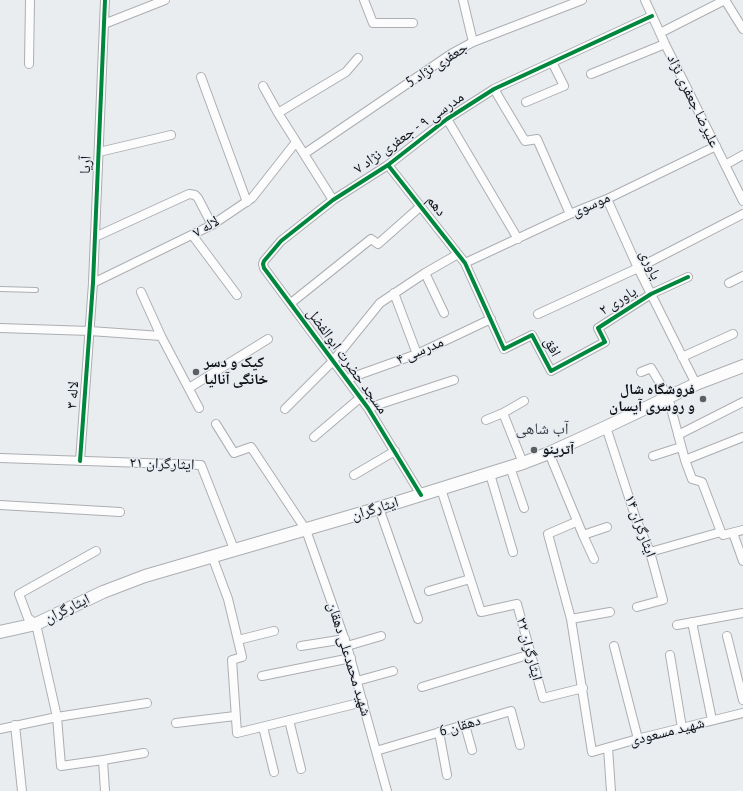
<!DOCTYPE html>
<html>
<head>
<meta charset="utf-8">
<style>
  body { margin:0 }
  canvas { display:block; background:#eaedf0 }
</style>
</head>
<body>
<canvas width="743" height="791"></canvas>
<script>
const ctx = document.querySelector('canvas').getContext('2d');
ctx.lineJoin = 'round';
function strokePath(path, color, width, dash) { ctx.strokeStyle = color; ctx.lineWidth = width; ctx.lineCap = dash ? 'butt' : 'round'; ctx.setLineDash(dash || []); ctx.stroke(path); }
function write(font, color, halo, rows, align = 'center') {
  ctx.font = font + ' "PT Sans Narrow","Noto Naskh Arabic",sans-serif'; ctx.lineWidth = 3; ctx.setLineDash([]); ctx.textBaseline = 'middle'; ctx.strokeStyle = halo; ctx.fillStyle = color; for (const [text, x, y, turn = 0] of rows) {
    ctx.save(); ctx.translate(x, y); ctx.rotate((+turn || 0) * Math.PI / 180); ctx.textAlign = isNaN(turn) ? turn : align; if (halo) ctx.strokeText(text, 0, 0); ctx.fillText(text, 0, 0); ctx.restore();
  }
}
const lane = new Path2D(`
  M0 289 36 290`);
const street = new Path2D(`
  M364 0 373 23H413
  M463 0 473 42
  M645 0 665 44 743 201
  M725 0 743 29
  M104 24 165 0
  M660 33 725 0
  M29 64 30 0
  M591 74 665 44
  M201 77 247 202
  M263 86 278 113 333 200
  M494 89 525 141 537 139 570 214
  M526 102 564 86 552 62
  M278 113 346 72 358 58
  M447 119 518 239
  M99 152 171 135
  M304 154 451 54 473 42 582 0
  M388 165 465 263 504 349 532 335 551 371 605 342 598 328 651 294 688 277
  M725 165 743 155
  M607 199 638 268 696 384
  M193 236 237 295
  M95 237 189 194 195 195 198 198 212 225
  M465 263 570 214 607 199 716 146
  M425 273 444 313
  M93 283 212 225 252 198 296 142
  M729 283 743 276
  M141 292 161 336 199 408
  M394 293 417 354
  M291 303 371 239 378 244 421 206
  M538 314 638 268 743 214
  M0 328 90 331 161 336
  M682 357 733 334
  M641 372 651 368 668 397 685 460 692 479 702 482 721 532
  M347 379 417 354 491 319
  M189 388 268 339
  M368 408 454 380
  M285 409 333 361 380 303 425 273 458 254
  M503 413 524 401
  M486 420 503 413 523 463
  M216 424 234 453 251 447 306 530 347 646 387 791
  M606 427 636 519 650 552 663 600 637 607
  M678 435 743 402
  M314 437 361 397
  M549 453 583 535 607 527
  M653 456 681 447
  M0 458 201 465 234 549
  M685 460 743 437
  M80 461 93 283 105 0
  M510 467 524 508
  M490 474 513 552
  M354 475 395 451
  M441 489 481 612 517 604 543 698 583 688
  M421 495 368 408 264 268 263 264 264 261 281 241 333 200 388 165 447 119 494 89 652 16
  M0 505 120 512
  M379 508 418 619
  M576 522 548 534 571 619 592 752 641 738 743 713
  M733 533 743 561
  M583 535 594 559
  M96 551 19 594 28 618 36 624 57 717 61 766 103 760 105 791
  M650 552 721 532 723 535 743 530
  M212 556 228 599 242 657 232 660 237 733 363 702
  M429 591 470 579
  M571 619 610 612
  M692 622 712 720
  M677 625 743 613
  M727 636 743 700
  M238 640 274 631
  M301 646 345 639
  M347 646 381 636
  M614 646 638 739
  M670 655 682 728
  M262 676 351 658
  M357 681 393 671
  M422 687 531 654
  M289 720 301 769
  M176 723 235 716
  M15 725 22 791
  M465 725 472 750
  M263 727 274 772
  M0 729 57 717 147 703
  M439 732 447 775
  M608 748 611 791
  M376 751 511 711 520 745
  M103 760 144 753`);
const secondary = new Path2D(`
  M0 632 36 624 103 592 145 576 379 508 523 463 549 453 606 427 696 384 743 366`);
strokePath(lane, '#acaeb1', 6);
strokePath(street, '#acaeb1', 10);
strokePath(secondary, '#acaeb1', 14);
strokePath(lane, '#fcfcfd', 4);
strokePath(street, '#fcfcfd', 8);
strokePath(secondary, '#fcfcfd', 12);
strokePath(new Path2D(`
  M388 165 465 263 504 349 532 335 551 371 605 342 598 328 651 294 688 277
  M80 461 93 283 105 0
  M421 495 368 408 264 268 263 264 264 261 281 241 333 200 388 165 447 119 494 89 652 16`), '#00873e', 4);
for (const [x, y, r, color] of [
  [196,372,4,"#5c5f61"],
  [703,399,4,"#5c5f61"],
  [534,450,4,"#5c5f61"]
]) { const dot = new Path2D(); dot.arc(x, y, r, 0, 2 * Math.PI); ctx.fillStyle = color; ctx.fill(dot); strokePath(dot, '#e7ecf3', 1.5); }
write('15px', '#101214', '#e7ecf3', [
  ["جعفری نژاد 5",437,65,-33],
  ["علیرضا جعفری نژاد",693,101,64],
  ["مدرسی ۹ - جعفری نژاد ۷",409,133,-35],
  ["آریا",86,165,-87],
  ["موسوی",591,205,-24],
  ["دهم",436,206,52],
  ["لاله ۷",206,227,-30],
  ["یاوری",650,265,65],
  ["یاوری ۲",618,301,-32],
  ["افق",552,347,62],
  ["مدرسی ۴",420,351,-23],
  ["مسجد حضرت ابوالفضل",347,361,54],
  ["لاله ۳",73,395,-86],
  ["ایثارگران ۲۱",162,464,2],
  ["ایثارگران",375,509,-17],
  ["ایثارگران ۱۴",640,526,70],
  ["ایثارگران",67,609,-26],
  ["ایثارگران ۲۲",529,649,75],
  ["شهید محمدعلی دهقان",349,659,73],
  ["دهقان 6",460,726,-16],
  ["شهید مسعودی",667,732,-14]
]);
write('bold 15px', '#101214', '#e7ecf3', [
  ["کیک و دسر",204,363],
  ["خانگی آنالیا",204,380],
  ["فروشگاه شال",695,390,"right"],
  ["و روسری آیسان",695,407,"right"],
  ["آترینو",542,450]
], 'left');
write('16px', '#3e4247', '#e7ecf3', [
  ["آب شاهی",542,429]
]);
</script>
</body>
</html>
